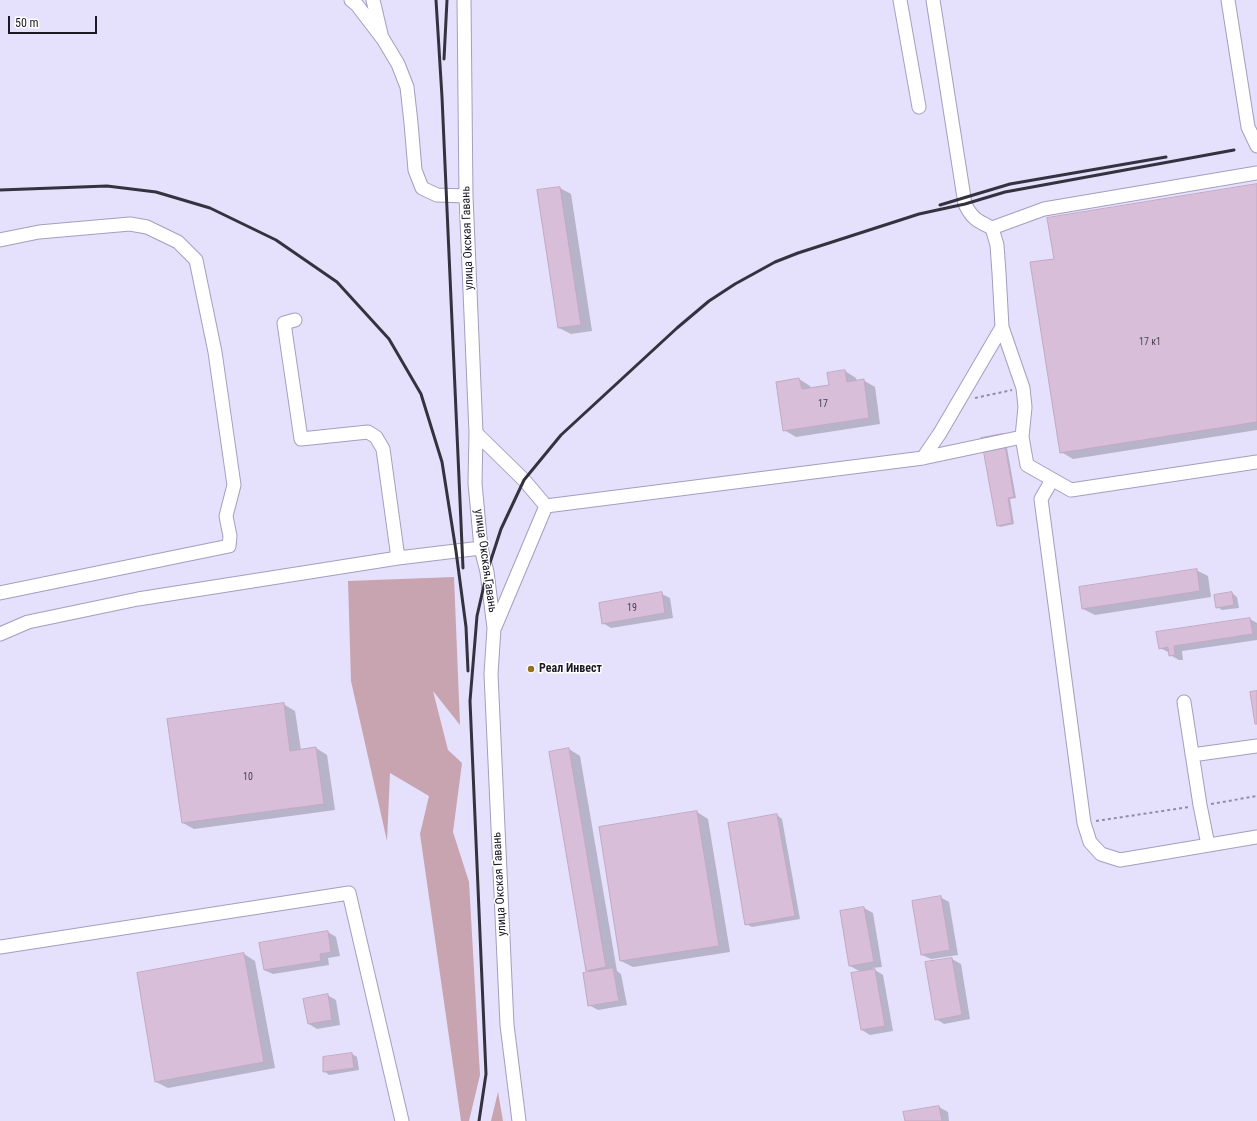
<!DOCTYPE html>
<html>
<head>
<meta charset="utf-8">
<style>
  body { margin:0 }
  #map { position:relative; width:1257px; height:1121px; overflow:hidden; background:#e5e0fc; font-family:"Roboto Condensed",sans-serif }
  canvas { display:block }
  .scale { position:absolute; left:8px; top:16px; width:89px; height:18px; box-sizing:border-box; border:2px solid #1b1925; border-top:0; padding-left:5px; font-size:12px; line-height:14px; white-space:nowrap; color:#1b1925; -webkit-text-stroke:3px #fff; paint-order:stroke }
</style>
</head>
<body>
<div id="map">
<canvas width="1257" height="1121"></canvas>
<div class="scale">50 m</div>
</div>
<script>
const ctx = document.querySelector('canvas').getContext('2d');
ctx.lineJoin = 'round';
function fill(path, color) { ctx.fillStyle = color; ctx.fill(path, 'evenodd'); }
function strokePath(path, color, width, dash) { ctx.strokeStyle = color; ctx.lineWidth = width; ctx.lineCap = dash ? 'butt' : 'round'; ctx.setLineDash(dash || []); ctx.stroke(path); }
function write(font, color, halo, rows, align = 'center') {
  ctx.font = font + ' "Roboto Condensed",sans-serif'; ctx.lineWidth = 3; ctx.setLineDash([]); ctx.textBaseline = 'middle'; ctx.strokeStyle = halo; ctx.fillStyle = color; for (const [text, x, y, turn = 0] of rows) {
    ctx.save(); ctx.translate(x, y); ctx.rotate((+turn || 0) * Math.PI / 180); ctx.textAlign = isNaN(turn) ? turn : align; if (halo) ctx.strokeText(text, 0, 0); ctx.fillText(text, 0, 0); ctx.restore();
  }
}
fill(new Path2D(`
  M454 577 460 725 433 691 448 750 462 763 453 832 469 882 480 1075 469 1121H461L420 834 429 796 390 773 387 841 351 681 348 581Z
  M498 1092 503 1121H491Z`), '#c8a3b0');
fill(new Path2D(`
  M1257 185V430L1073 459 1061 452 1055 259Z
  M560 188 571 194 592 331 571 334 559 328Z
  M845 371 856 378 857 381 863 380 875 387 880 424 796 437 784 430 799 379 810 386 811 389 830 386Z
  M1005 437 1016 498 1010 499 1014 524 1000 527 998 525Z
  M1196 570 1208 576 1211 597 1095 615 1083 609Z
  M1232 593 1237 597 1239 608 1222 610 1217 607Z
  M662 594 670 598 673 618 611 628 603 623Z
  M1250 619 1257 623V640L1182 651 1183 660H1179L1170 655V653L1160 648Z
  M283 704 295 711 301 750 316 748 327 755 335 810 194 829 183 823Z
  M569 749 580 756 617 971 621 974 627 1005 598 1010 589 1005 591 972 587 970Z
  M697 812 708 819 730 952 633 967 621 961 600 827Z
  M777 815 782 819 800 919 752 927 746 924Z
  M940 897 949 902 958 955 931 959 922 955Z
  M864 908 873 913 882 967 872 968 883 975 893 1031 870 1035 862 1030 861 972 850 966Z
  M328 932 336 937 340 956 328 958 329 965 273 974 264 970Z
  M244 954 255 961 275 1068 168 1088 156 1082Z
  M952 959 961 964 970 1019 944 1024 936 1019 926 963Z
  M327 995 336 1000 340 1025 317 1029 309 1024Z
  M352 1054 357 1057 359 1070 329 1075 324 1071Z
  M939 1107 948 1112 949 1121H906Z`), '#0003');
const building = new Path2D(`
  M1257 184V422L1060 453 1030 262 1054 259 1047 218Z
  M560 187 581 325 558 328 537 190Z
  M845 370 847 382 864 379 869 418 783 431 776 382 799 378 802 389 829 385 827 373Z
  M1003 434 1014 497 1008 498 1012 523 997 526 981 438Z
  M1197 569 1200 591 1082 609 1079 587Z
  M662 592 665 613 602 624 599 603Z
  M1232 592 1234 605 1216 608 1214 595Z
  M1250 618 1253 634 1174 646 1175 655 1169 656 1168 647 1159 649 1156 632Z
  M1257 691V724H1255L1250 692Z
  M284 703 290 751 316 747 324 804 182 823 167 719Z
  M569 748 606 967 586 971 549 752Z
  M697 811 719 946 620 961 599 827Z
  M777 814 795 916 745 925 728 823Z
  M941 896 950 950 921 955 912 901Z
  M864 907 874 962 849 966 840 911Z
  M328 931 331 952 320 954 321 961 264 970 259 943Z
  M244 953 264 1062 155 1082 137 973Z
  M952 958 962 1015 935 1020 925 962Z
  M613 968 619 1001 588 1006 583 973Z
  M875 969 885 1026 861 1030 851 973Z
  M328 994 332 1020 308 1024 303 999Z
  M352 1053 354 1068 323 1072V1057Z
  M939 1106 942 1121H905L903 1112Z`);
fill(building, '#d8bed9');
strokePath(building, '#c2a8c3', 1);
const minor = new Path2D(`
  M351 0 357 5 383 39 398 64 407 87 411 123 415 170 422 188 437 195 466 196
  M373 0 381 34
  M464 0 466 196 476 433 475 483 481 548 487 572 494 628 491 674 507 1025 519 1121
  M900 0 919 107
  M1228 0 1248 127 1257 146
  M992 228 1044 209 1257 173
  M0 240 39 232 130 224 147 227 178 242 196 260 215 352 234 485 226 516 230 536 229 546 0 593
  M295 320 284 323 301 439 368 432 376 437 383 449 398 558
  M1002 327 1023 388 1025 407 1022 437
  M476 433 524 480 546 506
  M923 458 940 433 1002 327 999 273 997 245 992 228C978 221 972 219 965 204L933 0
  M1052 480 1041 499 1084 823 1090 842 1101 854 1120 860 1257 837
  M495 627 546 506 923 458 1022 437 1027 465 1071 490 1257 462
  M0 634 28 622 138 599 398 558 481 548
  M1184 702 1200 805 1208 845
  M1192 755 1257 746
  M0 947 349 893 402 1121`);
strokePath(minor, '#a49ebf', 15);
strokePath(new Path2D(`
  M975 398 1012 390
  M1211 804 1257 796
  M1096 821 1189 807`), '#918da2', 2, [3, 3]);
strokePath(minor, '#fff', 13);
strokePath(new Path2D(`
  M436 0 442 97 463 568
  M444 59 447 0
  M0 190 107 186 156 192 210 208 276 240 337 282 389 339 421 394 442 462 456 551 466 627 468 671
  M940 205 1010 184 1166 157
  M479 1121 486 1074 470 701 477 616 487 572 501 529 524 480 561 435 677 328 709 301 735 284 775 262 798 253 919 214 965 204 1005 192 1234 150`), '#353240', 3);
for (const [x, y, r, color] of [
  [531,669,4,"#937219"]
]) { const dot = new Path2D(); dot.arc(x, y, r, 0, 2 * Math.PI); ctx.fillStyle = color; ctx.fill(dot); strokePath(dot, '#fff', 1.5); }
write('10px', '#4a4252', null, [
  ["17 к1",1150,342],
  ["17",823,404],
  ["19",632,608],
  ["10",248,777]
]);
write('12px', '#1b1925', '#fff', [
  ["улица Окская Гавань",468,238,-92],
  ["улица Окская Гавань",485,561,82],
  ["улица Окская Гавань",500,884,-93]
]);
write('bold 12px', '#1b1925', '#fff', [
  ["Реал Инвест",539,669]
], 'left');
</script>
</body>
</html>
